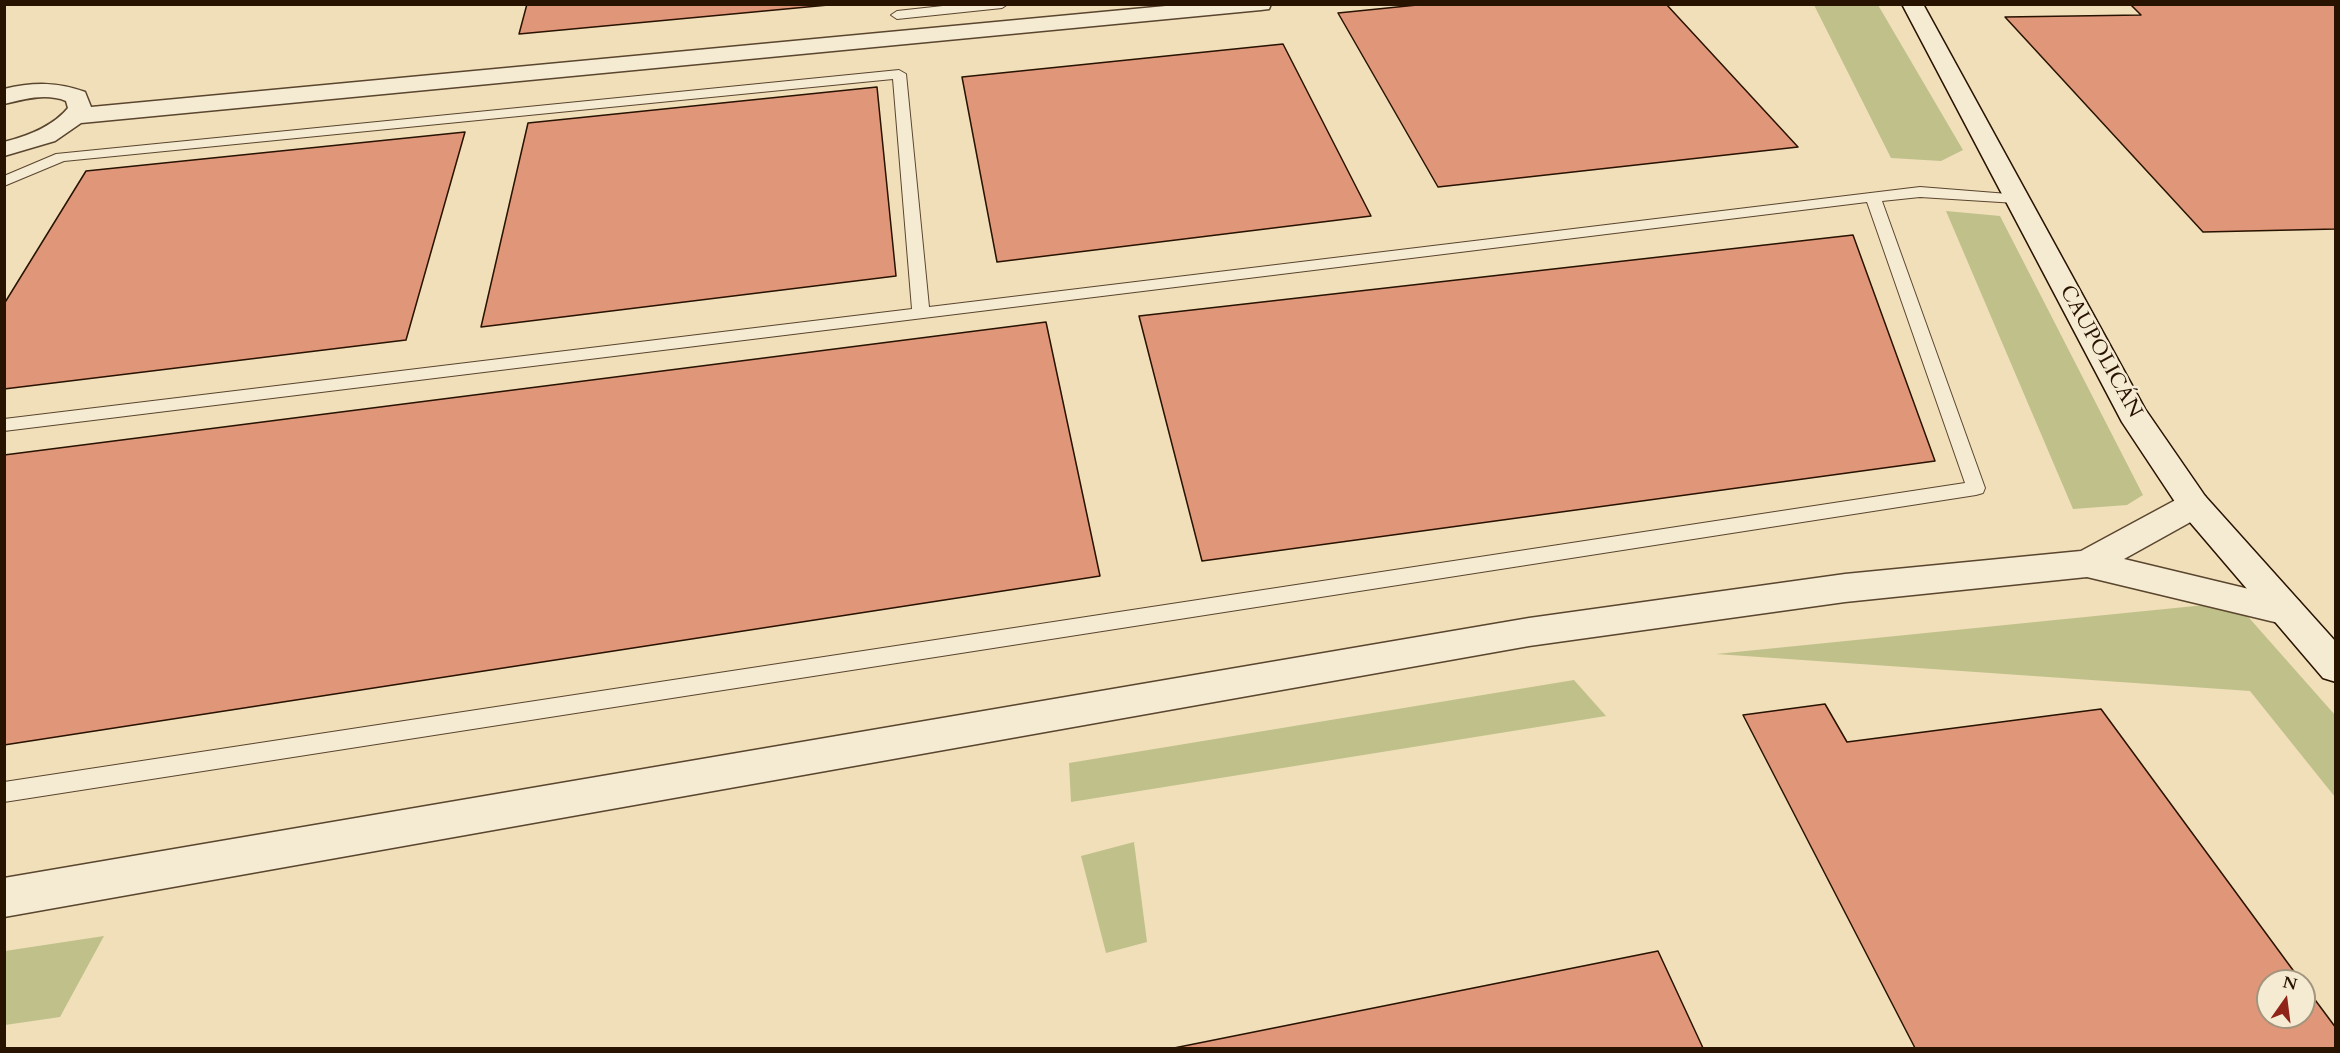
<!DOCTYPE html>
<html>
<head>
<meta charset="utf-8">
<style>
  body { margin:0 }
  #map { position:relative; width:2340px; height:1053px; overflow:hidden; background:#f0dfb9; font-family:Cardo,serif }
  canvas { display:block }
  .frame { position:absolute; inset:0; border:6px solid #281200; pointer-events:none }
  .north { position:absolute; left:2256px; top:969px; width:60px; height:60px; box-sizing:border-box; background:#f5ead2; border:2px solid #a3947e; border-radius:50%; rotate:14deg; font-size:16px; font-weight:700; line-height:24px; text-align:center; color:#281200 }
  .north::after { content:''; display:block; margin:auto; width:21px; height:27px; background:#8f2418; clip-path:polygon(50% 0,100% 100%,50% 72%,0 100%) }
</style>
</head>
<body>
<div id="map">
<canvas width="2340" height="1053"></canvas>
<div class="frame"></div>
<div class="north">N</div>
</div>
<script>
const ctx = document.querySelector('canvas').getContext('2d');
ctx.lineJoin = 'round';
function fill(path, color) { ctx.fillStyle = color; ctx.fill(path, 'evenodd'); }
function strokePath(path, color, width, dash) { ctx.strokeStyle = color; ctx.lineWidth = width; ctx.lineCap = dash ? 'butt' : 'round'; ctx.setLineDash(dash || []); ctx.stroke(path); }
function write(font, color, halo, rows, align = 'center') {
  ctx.font = font + ' Cardo,serif'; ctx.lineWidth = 5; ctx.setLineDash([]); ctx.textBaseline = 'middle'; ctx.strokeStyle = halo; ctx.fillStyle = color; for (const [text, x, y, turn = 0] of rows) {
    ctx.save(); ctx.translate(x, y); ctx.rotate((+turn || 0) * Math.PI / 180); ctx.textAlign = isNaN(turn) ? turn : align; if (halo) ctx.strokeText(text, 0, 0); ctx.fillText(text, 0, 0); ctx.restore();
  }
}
fill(new Path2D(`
  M1814 5H1878L1963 150 1941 161 1891 158Z
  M1946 211 2000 216 2143 495 2127 505 2073 509Z
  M2235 602 2335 715V797L2250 691 1716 654Z
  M1574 680 1606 716 1071 802 1069 763Z
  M1134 842 1147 942 1106 953 1081 856Z
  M104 936 60 1017 5 1025V951Z`), '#c0c08b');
const building = new Path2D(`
  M527 4H839L519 34Z
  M1427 4H1666L1798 147 1438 187 1338 13Z
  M2130 4H2336V229L2203 232 2005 17 2141 15Z
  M1283 44 1371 216 997 262 962 77Z
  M877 87 896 276 481 327 528 123Z
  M465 132 406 340 4 389V304L86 171Z
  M1853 235 1935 461 1202 561 1139 316Z
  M1046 322 1100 576 4 745V455Z
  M1825 704 1847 742 2101 709 2301 981H2268V1017H2304V985L2336 1028V1048H1915L1743 715Z
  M1658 951 1703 1048H1174Z`);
fill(building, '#e09678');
strokePath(building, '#281200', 1.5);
const lane = new Path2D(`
  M961 4H1008L1002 8 897 19 891 15 897 11Z
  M899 70 906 74 929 307 1920 187 2021 195 2024 198 2016 203 1920 197 1882 201 1985 488 1983 493 1976 495 4 802V782L1965 483 1867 202 4 431V419L912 309 893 79 64 161 4 186V176L56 154Z`);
const street = new Path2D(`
  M1187 4H1271L1269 9 1261 10 81 123 55 141 4 156V142C28 136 52 127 68 108L66 101C46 93 25 99 4 104V89C33 82 58 82 85 92L91 107Z
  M2194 493 2205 496 2210 505 2205 514 2124 559 2299 601 2304 611 2299 621 2287 625 2087 577 1845 602 1529 646 4 917V878L1529 618 1845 574 2081 551 2183 496Z`);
const secondary = new Path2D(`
  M1902 4H1923L2145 409 2205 496 2336 642V682L2323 678 2183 514 2122 422Z`);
strokePath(lane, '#5a452e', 2);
strokePath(street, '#5a452e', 3);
strokePath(secondary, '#281200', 3);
fill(lane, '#f5ead2');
fill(street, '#f5ead2');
fill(secondary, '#f5ead2');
write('21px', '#281200', '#f5ead2', [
  ["CAUPOLICÁN",2100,352,61]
]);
</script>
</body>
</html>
